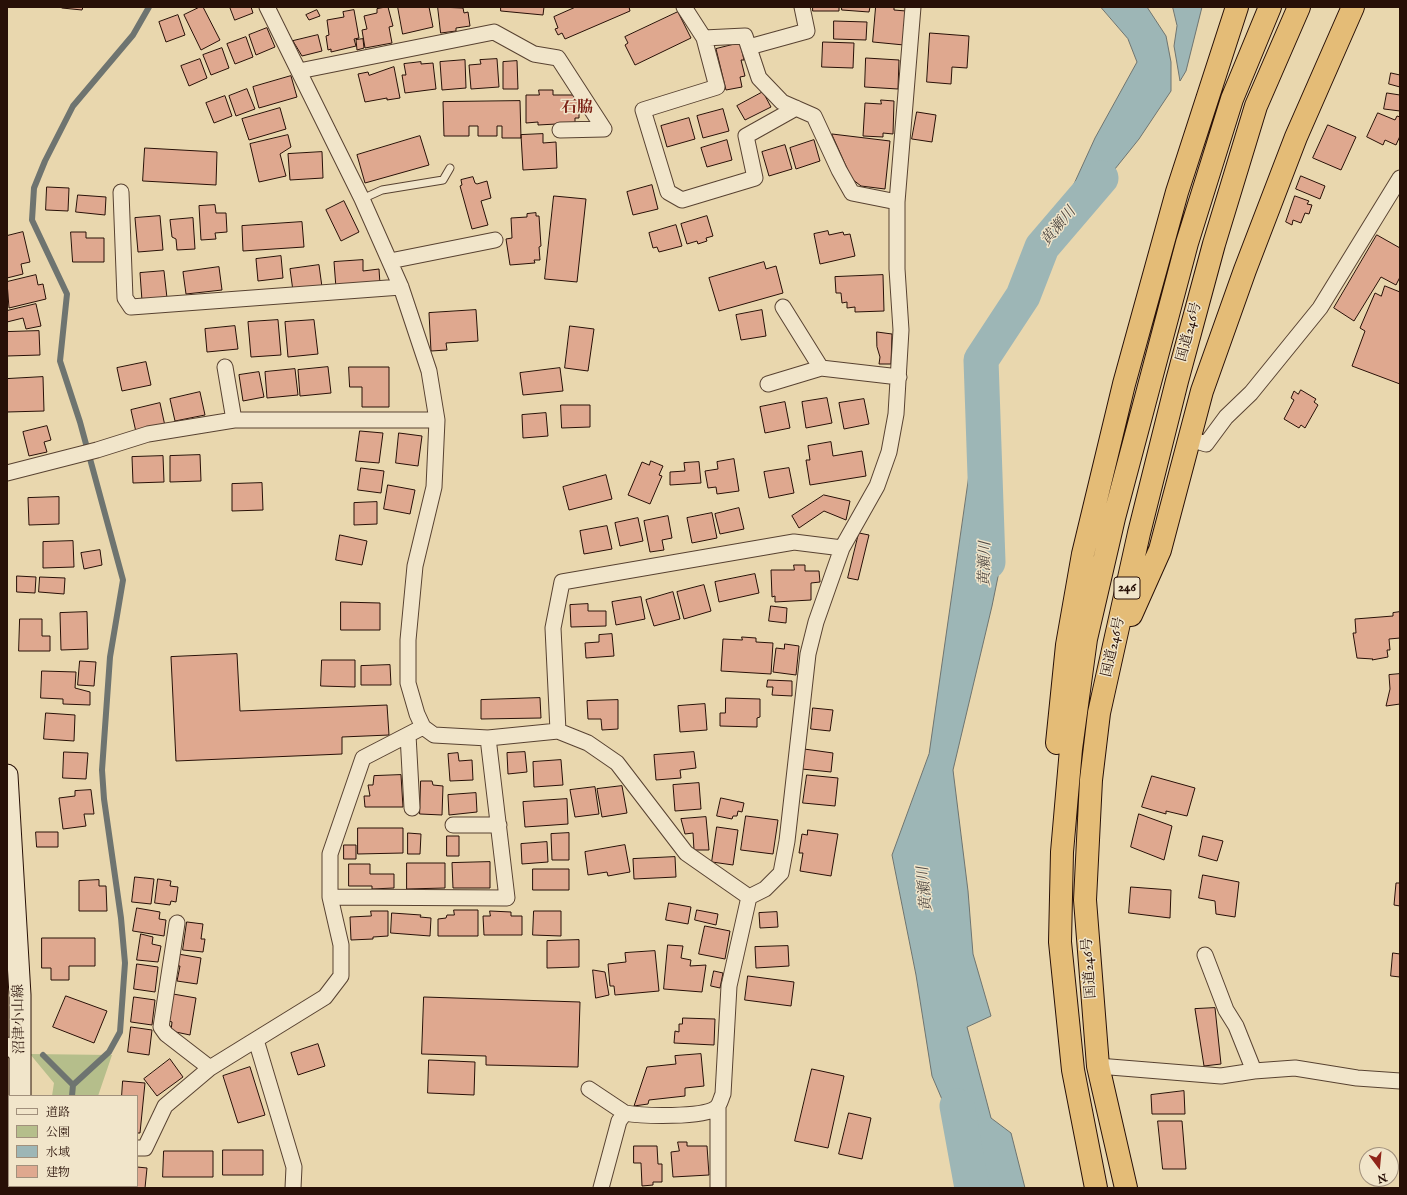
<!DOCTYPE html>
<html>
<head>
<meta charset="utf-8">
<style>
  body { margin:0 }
  #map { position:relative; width:1407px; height:1195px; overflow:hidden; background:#e9d7ae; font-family:"IM FELL English","Noto Serif JP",serif }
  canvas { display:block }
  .frame { position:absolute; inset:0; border:8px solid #281007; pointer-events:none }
  .legend { position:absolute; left:8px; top:1095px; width:130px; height:92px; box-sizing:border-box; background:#f1e5ca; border:1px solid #a1907c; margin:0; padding:5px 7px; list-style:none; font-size:12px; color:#281007 }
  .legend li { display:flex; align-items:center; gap:8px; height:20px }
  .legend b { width:20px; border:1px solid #a1907c }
  .north { position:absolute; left:1359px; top:1147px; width:40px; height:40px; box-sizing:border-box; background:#f1e5ca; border:1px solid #a1907c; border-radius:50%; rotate:164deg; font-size:11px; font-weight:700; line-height:16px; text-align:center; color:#281007 }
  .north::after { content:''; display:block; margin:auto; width:14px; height:18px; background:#8f2418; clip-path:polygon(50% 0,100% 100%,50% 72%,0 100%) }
</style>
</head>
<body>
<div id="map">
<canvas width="1407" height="1195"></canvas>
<div class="frame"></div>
<ul class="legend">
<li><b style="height:5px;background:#f1e5ca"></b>道路</li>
<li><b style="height:11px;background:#b5be8b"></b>公園</li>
<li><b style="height:11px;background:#9db6b6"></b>水域</li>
<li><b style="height:11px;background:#dfa88f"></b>建物</li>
</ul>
<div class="north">N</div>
</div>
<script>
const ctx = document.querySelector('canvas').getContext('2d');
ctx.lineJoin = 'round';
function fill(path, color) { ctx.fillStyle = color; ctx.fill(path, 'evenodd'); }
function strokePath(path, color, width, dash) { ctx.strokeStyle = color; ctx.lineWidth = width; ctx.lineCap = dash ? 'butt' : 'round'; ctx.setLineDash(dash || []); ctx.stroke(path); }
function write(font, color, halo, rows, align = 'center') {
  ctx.font = font + ' "IM FELL English","Noto Serif JP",serif'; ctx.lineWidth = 3; ctx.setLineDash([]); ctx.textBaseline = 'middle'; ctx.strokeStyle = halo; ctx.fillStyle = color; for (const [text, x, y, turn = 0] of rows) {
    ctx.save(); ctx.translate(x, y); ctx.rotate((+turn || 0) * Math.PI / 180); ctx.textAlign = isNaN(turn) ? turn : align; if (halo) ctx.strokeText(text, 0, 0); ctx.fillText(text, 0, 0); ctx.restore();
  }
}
fill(new Path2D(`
  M30 1054 112 1055 98 1096H52L54 1083Z`), '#b5be8b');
const water = new Path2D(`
  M1101 7H1147L1166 36 1171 62V91L1139 139 1074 220 1063 208 1095 138 1137 62 1128 39Z
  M1173 7H1202L1186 71 1180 81 1174 46 1177 26Z
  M970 469 1002 557 992 606 953 770 968 891 973 954 991 1016 967 1027 991 1118 1011 1133 1025 1188H980L932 1076 916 975 892 855 929 754Z`);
fill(water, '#9db6b6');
strokePath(water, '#6e7470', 1);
strokePath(new Path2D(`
  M43 1055 73 1085
  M72 1096 73 1085 109 1052 120 1032 125 963 121 918 104 799 102 770 110 657 123 580 80 422 60 361 67 294 32 220 34 188 45 161 73 106 133 35 149 7
  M65 1188V1186`), '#6e7470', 6);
strokePath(new Path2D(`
  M988 562 981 360 1023 296 1042 247 1101 178
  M957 1106 972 1188`), '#9db6b6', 35);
const building = new Path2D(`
  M62 7H83L82 10 62 8Z
  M200 7H203L220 40 201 50 184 15Z
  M230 7H251L253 13 235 20Z
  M388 7 393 26 389 27 392 43 365 48 362 30 367 29 364 16 377 13V9Z
  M398 7H429L433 27 403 34Z
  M438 7 463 8 464 13 468 12 470 26 456 28V31L441 33Z
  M501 7H544L543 15 501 11Z
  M576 7H629L630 11 565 39 562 33 558 35 555 29 558 28 554 17Z
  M813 7H839V11H813Z
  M842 7H870L869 12 842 10Z
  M876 7H894V10L906 11 904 45 873 42Z
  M317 10 320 16 309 20 306 15Z
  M354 10 359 38 354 39 356 46 331 52V49L328 50 326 36 329 35 327 20 344 17 343 12Z
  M678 12 691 38 635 65 625 45 628 43 625 37Z
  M178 15 185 35 166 42 159 22Z
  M834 21 867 22 866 40 834 39Z
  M267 28 275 47 256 55 249 35Z
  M930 33 969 36 967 68 952 67 951 84 927 82Z
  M318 35 322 51 302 56 293 41Z
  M246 37 253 57 235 64 227 44Z
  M363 39 364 48 357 50 356 40Z
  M823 42 854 43 853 68 822 67Z
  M740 43 744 60H741L745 76 740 77 742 87 726 90 716 49Z
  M222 48 229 68 211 75 203 55Z
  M866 58 899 60 898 89 865 87Z
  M200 59 207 78 189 86 181 66Z
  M497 59 499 87 471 89 469 65 481 64 480 60Z
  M465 60 466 88 442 90 440 62Z
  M517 61 518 89H503V62Z
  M421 62V64L433 63 436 89 405 93 402 75H406L404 64Z
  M394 67 400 98 387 100V98L365 102 358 74 368 72 369 75Z
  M1391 73 1400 75V87L1389 84Z
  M291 76 297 97 259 108 253 87Z
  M247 89 255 109 236 116 229 96Z
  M539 90H553V95H579V118H575V123L538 125V122L526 123V95H539Z
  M763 92 771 107 745 120 737 106Z
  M1387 93 1400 95V111L1384 109Z
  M225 96 232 116 214 123 206 103Z
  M881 100 894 101 893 134 883 133V137L863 136 865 103 881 104Z
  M520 101 521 138H502V126H497V136H478V126H469V136H444L443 102Z
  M280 108 286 129 249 140 242 119Z
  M723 109 729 131 703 138 697 116Z
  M917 112 936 115 932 142 912 139Z
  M1378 113 1395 120 1397 116 1400 117V136L1396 145 1385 140 1383 145 1367 137Z
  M689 118 695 139 667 147 661 126Z
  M1328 125 1356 137 1341 170 1313 158Z
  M543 134V143L556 142 557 168 523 170 521 135Z
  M832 134 890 141 885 189 861 186 852 179Z
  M288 135 291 147 280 154 286 176 259 182 250 144Z
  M420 136 429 165 365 183 357 155Z
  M727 140 732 160 707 167 701 148Z
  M814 140 820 161 796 169 790 148Z
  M785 145 792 169 769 176 762 152Z
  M145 148 217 152 216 185 143 181Z
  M322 152 323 178 290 180 288 154Z
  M1301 176 1325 186 1320 199 1296 189Z
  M473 177 475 183 477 184 487 181 491 198 481 201 488 225 472 229 460 186 462 185 461 180Z
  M652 185 658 209 633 215 627 192Z
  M47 187 69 188 68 211 46 210Z
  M78 195 106 197 105 215 76 212Z
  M554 196 586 199 577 282 545 279Z
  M1295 196 1309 201 1307 204 1312 205 1309 214 1305 213 1301 223 1293 220 1292 225 1286 222Z
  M344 201 359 232 341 241 326 210Z
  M215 205 216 213H226L227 232 215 233 216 239 201 240 199 206Z
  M536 213V216H539L541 246 539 247 540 260H534L535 263 510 265 506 239 512 238 511 218 527 217V214Z
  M160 216 163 250 138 252 135 218Z
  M707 216 713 236 706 238 707 241 698 244 697 241 687 244 681 224Z
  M193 218 195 249 177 250 176 239 172 237 170 220Z
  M302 222 304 247 243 251 242 226Z
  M676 225 682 246 659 252 657 247 653 248 649 233Z
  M828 231 829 235 843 232 844 235 850 234 855 256 820 264 814 234Z
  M23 232 30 262 21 264 23 274 7 278V236Z
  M71 232H86V238H104V262H73Z
  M1377 235 1400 248V277L1396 285 1381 277 1354 321 1334 308Z
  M281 256 283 278 258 281 256 259Z
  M363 260V271L379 269 380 284 336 288 334 262Z
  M764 262 766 269 776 266 783 293 719 311 709 278Z
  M319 265 322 287 293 291 290 269Z
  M219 267 222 290 186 294 183 272Z
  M164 271 167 298 142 301 140 273Z
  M36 275 38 285 43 284 46 299 9 308 7 282Z
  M883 275 884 311 855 312V307L847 308V302L842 303 841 293H836L835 277Z
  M1385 286 1400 292V384L1352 366 1365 331 1360 328 1375 293 1381 296Z
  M36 304 41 326 26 329 23 318 7 322V311Z
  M476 310 478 341 446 343 447 350 431 351 429 313Z
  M762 310 766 336 741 340 736 315Z
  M278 320 281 355 251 357 248 322Z
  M314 320 318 354 288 357 285 322Z
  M235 326 238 349 207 352 205 329Z
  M570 326 594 329 588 371 565 368Z
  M39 331 40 355 7 356V332Z
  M877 332 892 334 891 364H879L880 357 877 347Z
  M146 362 151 385 122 391 117 368Z
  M328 367 331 393 300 396 298 370Z
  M349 367H389V407H362V387H350Z
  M560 368 563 391 523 395 520 373Z
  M295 369 298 395 267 398 265 372Z
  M259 372 264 397 243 401 239 375Z
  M43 377 44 411 7 412V379Z
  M1301 390 1316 399 1314 402 1318 405 1305 428 1301 425 1299 428 1284 419 1294 400 1291 398 1294 391 1298 394Z
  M200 392 205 415 175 421 170 399Z
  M827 398 832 423 806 428 802 402Z
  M864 399 869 424 844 429 839 403Z
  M785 402 790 428 765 433 760 407Z
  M160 403 165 426 136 432 131 410Z
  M561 405H590V427L562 428Z
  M546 413 548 436 523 438 522 415Z
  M47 426 51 440 44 442 47 452 29 456 23 432Z
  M360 431 383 433 379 463 356 461Z
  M399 433 422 436 418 466 396 463Z
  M831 442 833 456 862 451 866 476 810 485 806 460H810L808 446Z
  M200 455 201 481 170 482V456Z
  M163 456 164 482 133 483 132 457Z
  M734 459 739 491 717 494 716 487 708 488 705 471 718 469 717 462Z
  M651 461 663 466 659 475 662 476 650 504 628 495 642 462 649 465Z
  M699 462 701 483 670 485V472L685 471 684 463Z
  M361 468 384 471 381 493 358 490Z
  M789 468 794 493 769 498 764 472Z
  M606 475 612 499 569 510 563 487Z
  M262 483 263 510 232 511V484Z
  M388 485 415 490 410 514 384 509Z
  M824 495 850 501 846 520 824 511 799 528 792 516Z
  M59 497V524L29 525 28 498Z
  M377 502V524L354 525V503Z
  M739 508 744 529 720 534 715 514Z
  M712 513 717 538 692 543 687 518Z
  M668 516 672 538 662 540 664 550 650 552 644 521Z
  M638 518 643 541 620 546 615 523Z
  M607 526 612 549 584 554 580 531Z
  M859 533 869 535 858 580 848 578Z
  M340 535 367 541 362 565 336 560Z
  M73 541 74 567 43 568V542Z
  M100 550 102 565 84 569 81 553Z
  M794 565H805V571H819L820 582 811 583V600L775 602V596L772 597 771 570H794Z
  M755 574 759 593 719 602 715 582Z
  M17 576 36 577 35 593 17 592Z
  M40 577 65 578 64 594 39 592Z
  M704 585 711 611 684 619 677 592Z
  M673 592 680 619 654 626 646 600Z
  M641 597 645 619 616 625 612 602Z
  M341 602 380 603V630H341Z
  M588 604V611H606V626L571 627 570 605Z
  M771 606 787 608 786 623 769 621Z
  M87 612 88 649 61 650 60 613Z
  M1400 612V638L1389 639 1390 650H1387L1388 657 1372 660 1373 659 1357 658 1353 633H1356L1355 619 1393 616V613Z
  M20 619H42V636H50V651H19Z
  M612 634 614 656 586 658 585 643 599 642V635Z
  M742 637 756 638V642L773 643 771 674 721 671 723 639 742 640Z
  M785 644 799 646 796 675 773 672 776 648 784 649Z
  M237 654 240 711 387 705 389 735 342 737V754L176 761 171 657Z
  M322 660H355V687L321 686Z
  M80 661 96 662 94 686 78 685Z
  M390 665 391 685H361V666Z
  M42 671 76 672 75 688 90 692V705L63 704V699L41 698Z
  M1400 674V704L1386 706 1390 689 1389 675Z
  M768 680 792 681V696L772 695 773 687H767Z
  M540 698 541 718 481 719V700Z
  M726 698 760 699V717L757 718V727L720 726V713H725Z
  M618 700V729L602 730 601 719H588L587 701Z
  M705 704 707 730 680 732 678 706Z
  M813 708 833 710 830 731 811 729Z
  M46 713 75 715 74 741 44 739Z
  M804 749 833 753 831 772 802 769Z
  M64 752 88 753 86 779 63 778Z
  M525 752 527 772 508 774 507 753Z
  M694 752 696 768 680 770 681 778 656 780 654 755Z
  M458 753 459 761 472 760 473 780 450 781 448 754Z
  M561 760 563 785 534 787 533 762Z
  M401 775 403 807H365L364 796H370L368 785H373L374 776Z
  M807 775 838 778 835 806 803 803Z
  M1152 776 1195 788 1187 816 1166 811V814L1142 807Z
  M421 781H432L433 785 443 786 442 815 420 814Z
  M699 783 701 809 675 811 673 785Z
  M622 786 627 813 602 817 597 789Z
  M595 787 599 814 575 817 570 790Z
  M91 790 94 814H84L86 826 63 829 59 798 75 796V791Z
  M476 793 477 812 449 815 448 795Z
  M721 798 744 803 742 812 738 811 737 816H733L732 819 717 816Z
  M567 799 568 824 525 827 523 802Z
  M1139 814 1172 826 1164 860 1131 847Z
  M746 816 778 820 773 854 741 850Z
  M706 817 709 850H694L693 833 685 834 681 819Z
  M717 827 738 830 733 865 712 862Z
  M358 828H403V853L358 854Z
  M808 830 838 834 831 876 800 871 803 853H799L802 834 807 835Z
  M36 832H58V847H37Z
  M408 833 421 834 420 854H408Z
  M569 833V860H552L551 834Z
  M447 836H459V856H447Z
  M1203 836 1223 841 1217 861 1199 856Z
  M547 842 548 862 522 864 521 844Z
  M344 845H356V859H344Z
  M625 845 630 872 608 876 607 872 588 875 585 852Z
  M675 857 676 877 634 879 633 859Z
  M490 862V888H453L452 863Z
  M407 863H445V888L407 889Z
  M349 864H370V874H394V888L372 889V886H349Z
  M533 869H569V890H533Z
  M1203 875 1239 882 1235 917 1216 914 1215 901 1199 898Z
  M135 877 154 879 151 904 132 902Z
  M158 879 171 881 170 886 178 887 176 902 171 901 170 905 155 903Z
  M99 880V886H106L107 911H79V881Z
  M1400 880V906L1394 905 1396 883H1400Z
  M1131 887 1171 890 1170 918 1129 913Z
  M669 903 691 907 688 924 666 920Z
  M137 908 160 912 159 919 166 920 164 936 133 931Z
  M454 910H478V936H438V919L446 918 447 915H454Z
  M697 910 718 914 716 925 695 920Z
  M371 911H388V936L373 937V939L351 940 350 917 371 916Z
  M490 911 511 912V916H522V935H484L483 916H490Z
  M534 911H561V936L533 935Z
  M777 912 778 927 760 928 759 913Z
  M392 913 421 915 420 917 431 918 430 936 391 933Z
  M187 922 203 924 201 939H205L203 952 183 950Z
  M705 926 730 931 725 959 699 954Z
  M141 934 153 937 152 944 161 946 158 962 137 960Z
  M42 938H95V966H69V980H51V968H42Z
  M579 940V967L547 968V941Z
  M668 945 683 946 681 958 691 960 690 966 706 965 702 992 664 989Z
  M788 946 789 966 756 968 755 947Z
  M655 951 659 991 615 995 614 986H610L608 964 626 962 625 953Z
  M1393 953 1400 954V977L1391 976Z
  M178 954 201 958 197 984 177 981 180 966H177Z
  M137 964 158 967 155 992 134 989Z
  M593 970 605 972 609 995 596 998Z
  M714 971 723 973 720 988 711 986Z
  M748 976 794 982 791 1006 745 1000Z
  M173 994 196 998 190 1035 171 1031 172 1022 169 1021Z
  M66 996 107 1011 94 1043 53 1027Z
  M134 997 155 1000 152 1025 131 1022Z
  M424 997 580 1002 578 1067 486 1065V1056L422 1054Z
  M1215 1008 1221 1064 1204 1066 1195 1009Z
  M683 1018 715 1019 714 1045 674 1043 675 1031 679 1032V1024H682Z
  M131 1027 152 1030 149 1055 128 1052Z
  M318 1044 325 1066 298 1075 291 1053Z
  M701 1054 704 1086 685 1088V1096L649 1100 648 1104 634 1106 647 1067 676 1064 675 1056Z
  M170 1059 183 1077 157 1096 144 1079Z
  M429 1060 475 1062 474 1095 428 1093Z
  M250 1067 265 1115 238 1123 223 1076Z
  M812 1069 844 1076 828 1148 795 1141Z
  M123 1081 145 1083 140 1133H137V1096H122Z
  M1184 1091 1185 1114H1152L1151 1095Z
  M849 1113 871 1118 862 1159 839 1154Z
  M1158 1121H1182L1186 1169H1163Z
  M678 1142H687V1146H707L709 1175 673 1177 671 1152 679 1151Z
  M634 1146H657L658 1164H662V1182H653V1185L642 1186 641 1163H634Z
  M223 1150H263V1175H223Z
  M164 1151H213V1177H163Z
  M137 1167 147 1168 145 1188H102V1186H137Z`);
fill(building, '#dfa88f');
strokePath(building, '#281007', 1);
const service = new Path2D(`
  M362 199 382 190 443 180 450 168`);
const minor = new Path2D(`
  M267 7 362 199 401 287 429 371 437 420 434 487 415 566 408 640V683L417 714 423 727 434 735 488 738 558 731 588 743 617 763 686 853 749 897
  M684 7 704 38 745 36 759 78 782 102 814 116 839 170 852 193 897 202
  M704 38 717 87 643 110 668 192 682 200 755 178 746 136 796 108
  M749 47 807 31 802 7
  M299 71 494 32 534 54 558 58 604 129
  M560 130 604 129
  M121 192 125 298 131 307 401 287
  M390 261 495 240
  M783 307 821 368
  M225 367 234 420
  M768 384 821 368 899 377
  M1190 439 1206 444 1226 417 1251 393 1320 308 1400 178
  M7 473 97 450 148 434 234 420H437
  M558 731 553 628 562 582 794 542 842 548
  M408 735 412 808
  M453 825H499
  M330 897 507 898 488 738
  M177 923 161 1027 166 1034 210 1068
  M1205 955 1226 1010 1236 1026 1254 1071
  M256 1040 294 1167 293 1188
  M7 1045 21 1058
  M1098 1066 1221 1076 1254 1071 1295 1068 1357 1078 1400 1081
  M589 1089 625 1113
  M137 1148H145L165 1106 210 1068 325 997 341 976V945L330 897V854L363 758 423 727
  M88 1188V1186
  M601 1188 619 1121 625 1113C642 1116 703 1118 716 1108 720 1105 721 1098 723 1094L729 986 749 897 765 889 781 873 787 841 808 654 816 622 842 548 877 486 889 452 896 414 901 330 897 269V202L913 7
  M718 1188V1107`);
const secondary = new Path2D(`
  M7 775 20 995V1096
  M18 1188V1186`);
const trunk = new Path2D(`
  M1131 615 1160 550 1202 391 1245 270 1296 137 1353 7
  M1057 743 1067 645 1083 554 1124 384 1177 192 1237 7
  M1096 1188 1073 1070 1060 942 1062 852 1071 749 1086 639 1114 518 1187 243 1232 99 1270 7
  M1126 1188 1098 1066 1085 900 1091 780 1099 713 1139 533 1177 381 1214 244 1256 106 1299 7`);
strokePath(service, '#584231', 9);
strokePath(minor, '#584231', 17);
strokePath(secondary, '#281007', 23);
strokePath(trunk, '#281007', 24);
strokePath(service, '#f1e5ca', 7);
strokePath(minor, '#f1e5ca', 15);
strokePath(secondary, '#f1e5ca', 21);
strokePath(trunk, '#e4bc77', 22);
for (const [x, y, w] of [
  [1127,588,26]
]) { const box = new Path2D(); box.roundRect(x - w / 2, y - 11, w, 22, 3); ctx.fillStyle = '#f1e5ca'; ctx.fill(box); strokePath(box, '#281007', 1); }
write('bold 13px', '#281007', null, [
  ["246",1127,588]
]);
write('14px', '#281007', '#f1e5ca', [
  ["国道246号",1190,332,-75],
  ["国道246号",1114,647,-77],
  ["国道246号",1090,968,-94],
  ["沼津小山線",20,1019,-91]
]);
write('italic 15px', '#514a44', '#f1e5ca', [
  ["黄瀬川",1059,227,-50],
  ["黄瀬川",986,564,-89],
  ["黄瀬川",926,889,-95]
]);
write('bold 16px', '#7a1f14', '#f1e5ca', [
  ["石脇",577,109]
]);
</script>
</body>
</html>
